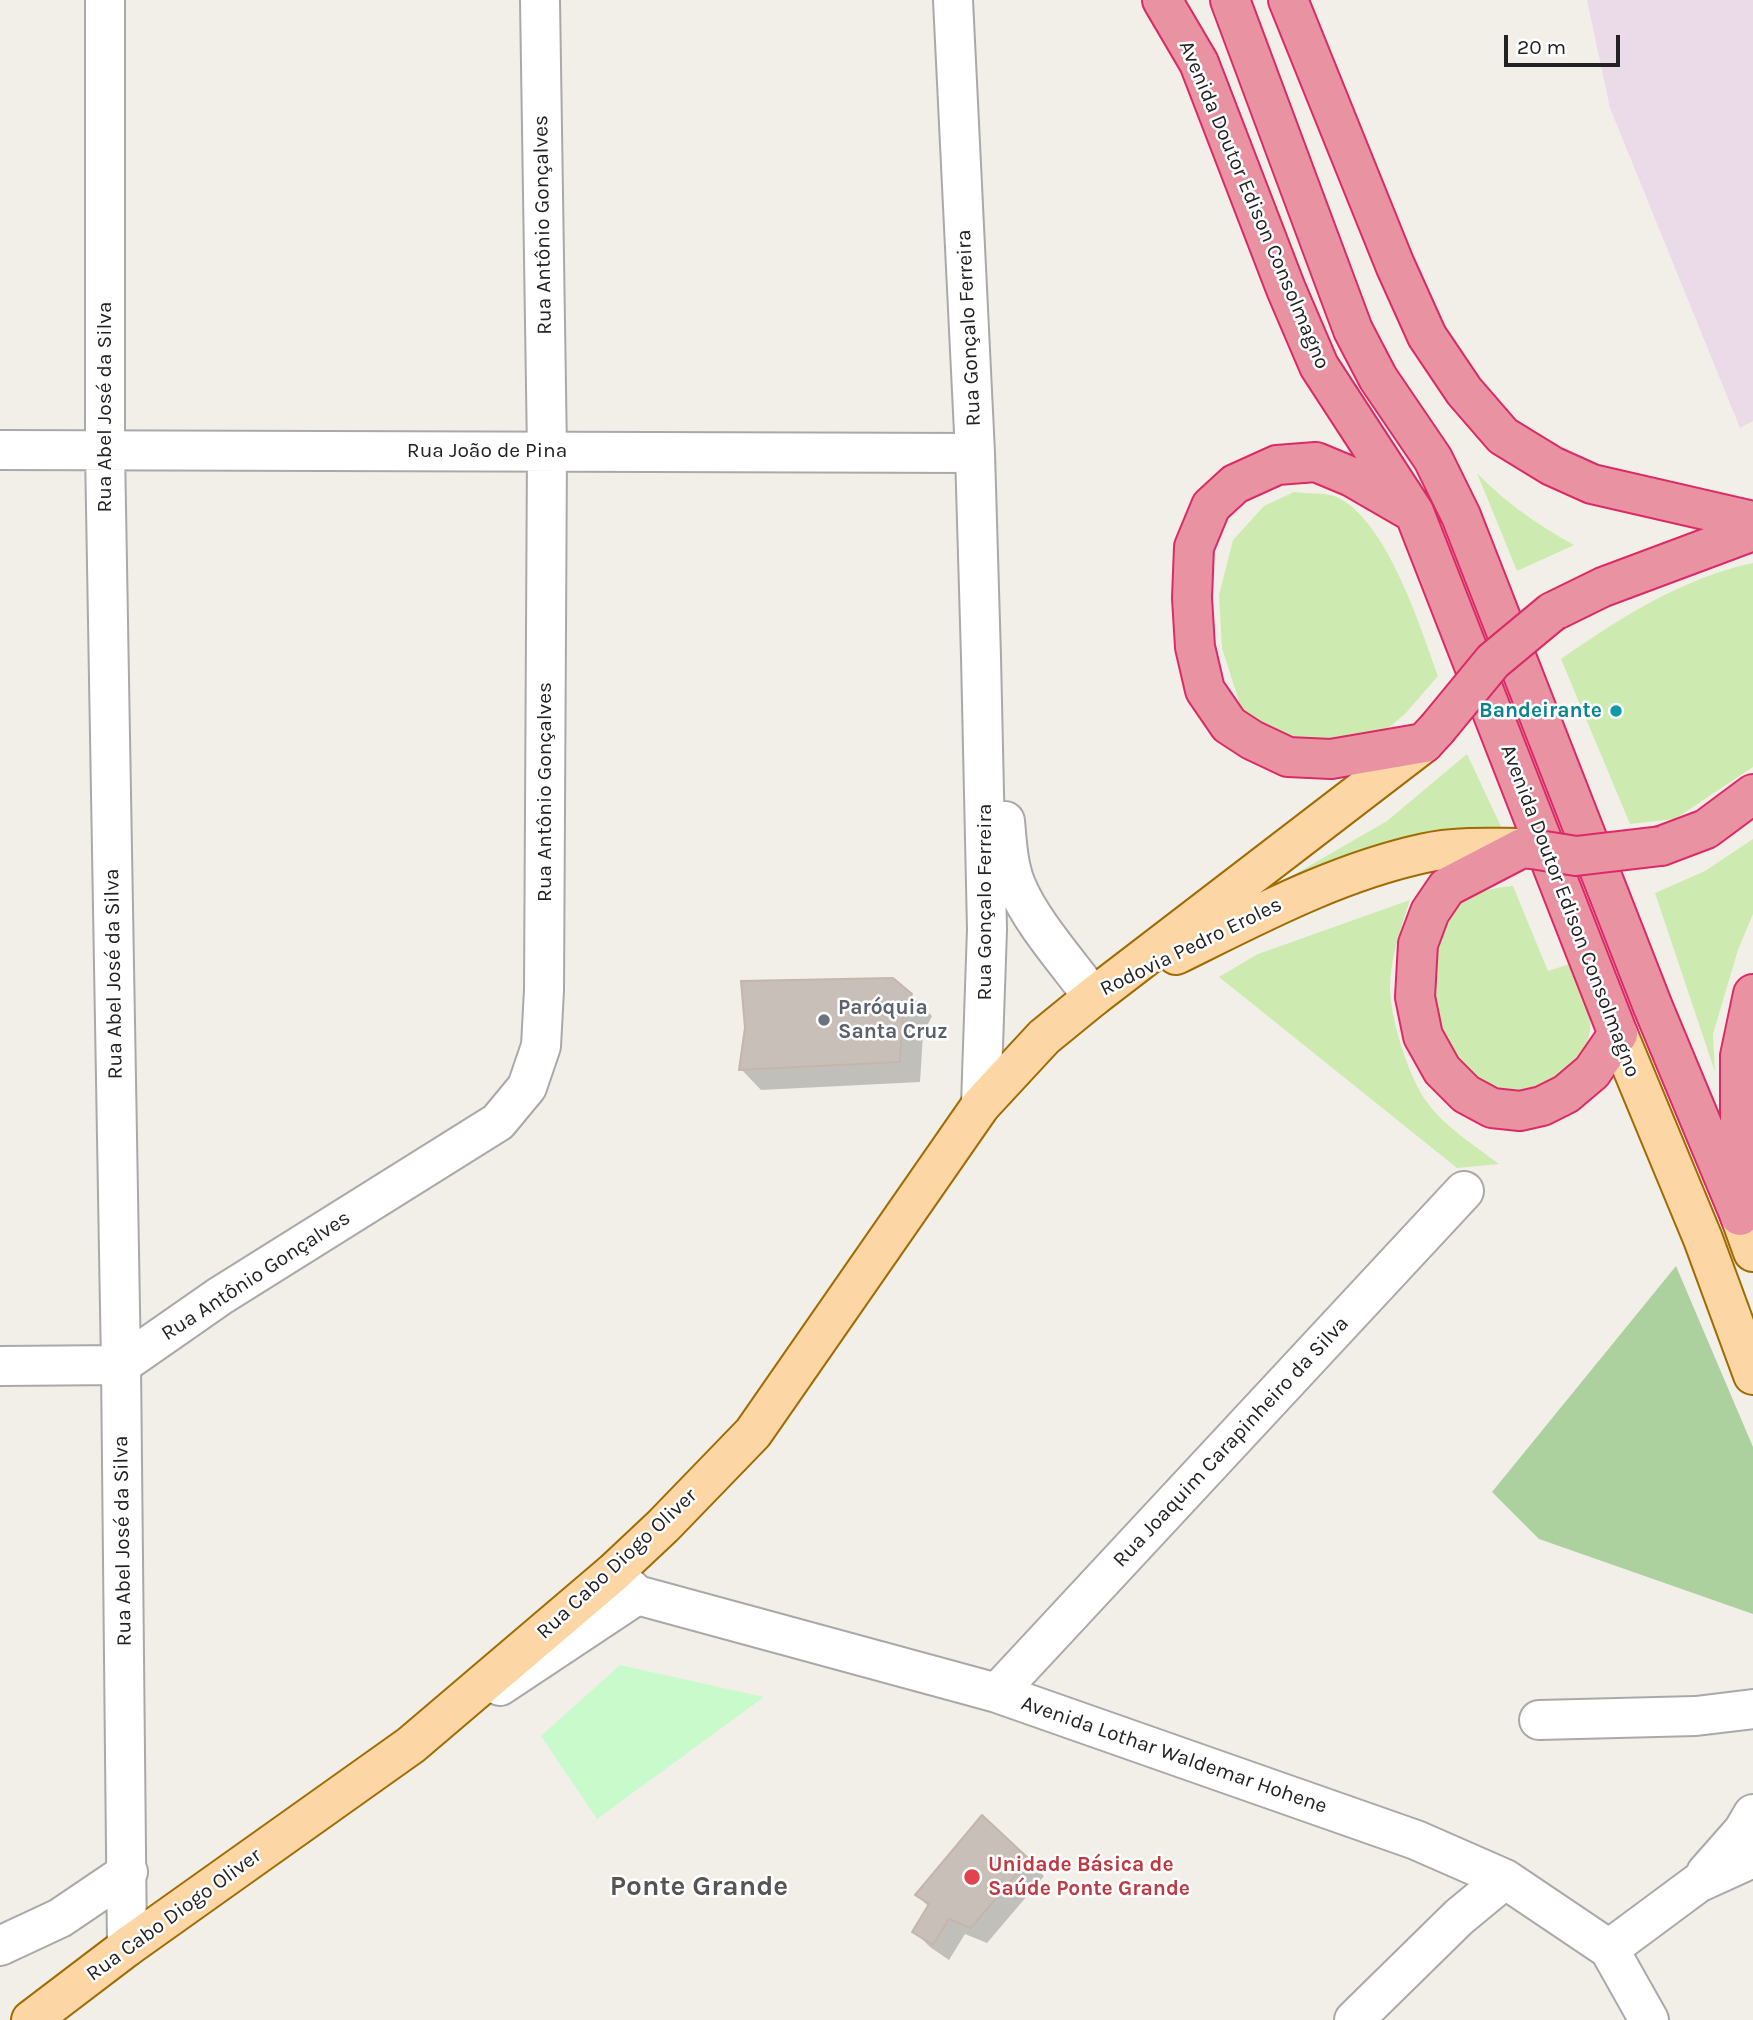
<!DOCTYPE html>
<html>
<head>
<meta charset="utf-8">
<style>
  body { margin:0 }
  #map { position:relative; width:1753px; height:2020px; overflow:hidden; background:#f2efe9; font-family:Karla,sans-serif }
  canvas { display:block }
  .scale { position:absolute; left:1504px; top:35px; width:116px; height:32px; box-sizing:border-box; border:4px solid #222; border-top:0; padding-left:9px; font-size:21px; line-height:24px; white-space:nowrap; color:#222; -webkit-text-stroke:5px #fff; paint-order:stroke }
</style>
</head>
<body>
<div id="map">
<canvas width="1753" height="2020"></canvas>
<div class="scale">20 m</div>
</div>
<script>
const ctx = document.querySelector('canvas').getContext('2d');
ctx.lineJoin = 'round';
function fill(path, color) { ctx.fillStyle = color; ctx.fill(path, 'evenodd'); }
function strokePath(path, color, width, dash) { ctx.strokeStyle = color; ctx.lineWidth = width; ctx.lineCap = dash ? 'butt' : 'round'; ctx.setLineDash(dash || []); ctx.stroke(path); }
function write(font, color, halo, rows, align = 'center') {
  ctx.font = font + ' Karla,sans-serif'; ctx.lineWidth = 5; ctx.setLineDash([]); ctx.textBaseline = 'middle'; ctx.strokeStyle = halo; ctx.fillStyle = color; for (const [text, x, y, turn = 0] of rows) {
    ctx.save(); ctx.translate(x, y); ctx.rotate((+turn || 0) * Math.PI / 180); ctx.textAlign = isNaN(turn) ? turn : align; if (halo) ctx.strokeText(text, 0, 0); ctx.fillText(text, 0, 0); ctx.restore();
  }
}
fill(new Path2D(`
  M1587 0H1753V421L1740 428 1610 108Z`), '#ebdbe8');
fill(new Path2D(`
  M1477 473C1507 504 1537 524 1574 545L1517 571Z
  M1294 492C1307 494 1325 492 1337 497 1387 521 1420 626 1438 676L1405 714 1388 728 1350 748 1286 747 1242 711 1222 648 1219 595 1233 540 1264 506Z
  M1753 563V767L1675 819 1630 824 1561 659C1620 618 1682 578 1753 563Z
  M1467 754 1504 833 1231 911 1387 821Z
  M1753 839V914L1738 950 1713 1034 1715 1072 1655 893 1705 871Z
  M1513 886 1548 971 1570 964C1576 980 1588 1003 1590 1019 1592 1034 1585 1052 1576 1063 1564 1079 1547 1089 1528 1092 1447 1104 1423 1002 1439 941 1450 899 1472 890 1513 886Z
  M1410 900C1401 928 1390 958 1390 989 1391 1020 1408 1075 1426 1101 1445 1127 1474 1145 1499 1164L1457 1168 1219 977 1258 954Z`), '#cdebb0');
fill(new Path2D(`
  M1676 1266 1753 1447V1614L1539 1539 1492 1492Z`), '#add19e');
fill(new Path2D(`
  M620 1665 764 1697 597 1819 541 1736Z`), '#c8facc');
fill(new Path2D(`
  M911 996 932 1016 923 1034 920 1082 761 1090 741 1069Z
  M982 1818 1044 1876 987 1943 965 1934 949 1960 930 1947 914 1931 929 1907 917 1895Z`), '#0003');
const building = new Path2D(`
  M893 978 912 994 903 1013 900 1062 739 1070 745 1028 741 981Z
  M982 1815 1029 1859 971 1928 949 1919 933 1945 912 1932 929 1904 915 1895Z`);
fill(building, '#c7bfb8');
strokePath(building, '#c4b6ab', 2);
const minor = new Path2D(`
  M105 0V450L121 1365 127 1947
  M953 0 975 453 981 657 987 929 981 1105
  M0 450 975 453
  M1005 821C1007 843 1008 865 1016 885 1031 922 1069 964 1093 997
  M121 1365 220 1296 498 1122 527 1087 541 1046 544 990 547 451 540 0
  M0 1366 121 1365
  M613 1573 637 1595 997 1693 1416 1840 1505 1879 1609 1949 1649 2020
  M500 1686 637 1595
  M997 1693 1464 1191
  M1539 1720 1696 1716 1753 1709
  M1706 1873 1743 1831 1753 1814
  M0 1946 60 1918 128 1872
  M1609 1949 1698 1883 1753 1858
  M1354 2020 1459 1917 1505 1879`);
const major = new Path2D(`
  M1176 955C1257 915 1337 872 1425 853 1457 846 1490 848 1522 848
  M1618 1034 1703 1239 1753 1375
  M1740 1216 1753 1252
  M31 2020 127 1947 411 1745 613 1573 663 1526 753 1433 981 1105 1044 1037 1093 997 1424 743`);
const highway = new Path2D(`
  M1162 0 1199 63 1286 289 1319 366 1414 512 1618 1034 1592 1072 1566 1094 1542 1106 1520 1111 1492 1108 1466 1094 1442 1070 1423 1036 1415 997 1418 944 1430 912 1447 887 1522 848 1532 849
  M1230 0 1353 330 1378 378 1433 459 1461 516 1653 1007 1740 1216
  M1288 0 1395 265 1427 336 1464 391 1503 436 1552 466 1592 484 1753 521
  M1409 510 1352 477 1316 462 1277 465 1235 484 1211 506 1194 547 1192 598 1195 647 1205 690 1229 725 1252 740 1288 757 1331 759 1424 743 1437 729
  M1552 612 1603 587 1753 531
  M1661 846 1706 829 1753 794
  M1740 1197V1056L1753 994`);
strokePath(minor, '#a9a9a9', 42);
strokePath(major, '#a06b00', 42);
strokePath(highway, '#dc2a67', 42);
strokePath(minor, '#fff', 38);
strokePath(major, '#fcd6a4', 38);
strokePath(highway, '#e892a2', 38);
const highwayBridge = new Path2D(`
  M1437 729 1493 661 1552 612
  M1532 849 1576 856 1661 846`);
strokePath(highwayBridge, '#dc2a67', 42, []);
strokePath(highwayBridge, '#e892a2', 38);
for (const [x, y, r, color] of [
  [1616,711,7,"#0f9aa8"],
  [824,1020,7,"#6b7280"],
  [972,1877,9,"#e0444e"]
]) { const dot = new Path2D(); dot.arc(x, y, r, 0, 2 * Math.PI); ctx.fillStyle = color; ctx.fill(dot); strokePath(dot, '#fff', 2.5); }
write('21px', '#222', '#fff', [
  ["Avenida Doutor Edison Consolmagno",1254,205,67],
  ["Rua Antônio Gonçalves",543,225,-91],
  ["Rua Gonçalo Ferreira",969,328,-93],
  ["Rua Abel José da Silva",105,407,-90],
  ["Rua João de Pina",487,451],
  ["Rua Antônio Gonçalves",545,792,-90],
  ["Rua Gonçalo Ferreira",985,902,-90],
  ["Avenida Doutor Edison Consolmagno",1570,911,69],
  ["Rodovia Pedro Eroles",1191,947,-26],
  ["Rua Abel José da Silva",114,974,-91],
  ["Rua Antônio Gonçalves",256,1276,-33],
  ["Rua Joaquim Carapinheiro da Silva",1231,1442,-47],
  ["Rua Abel José da Silva",123,1541,-91],
  ["Rua Cabo Diogo Oliver",617,1564,-43],
  ["Avenida Lothar Waldemar Hohene",1174,1755,19],
  ["Rua Cabo Diogo Oliver",174,1915,-36]
]);
write('bold 21px', '#0d838f', '#fff', [
  ["Bandeirante",1602,711]
], 'right');
write('bold 21px', '#5b616d', '#fff', [
  ["Paróquia",838,1008],
  ["Santa Cruz",838,1032]
], 'left');
write('bold 21px', '#be3a42', '#fff', [
  ["Unidade Básica de",988,1865],
  ["Saúde Ponte Grande",988,1889]
], 'left');
write('bold 28px', '#555', '#fff', [
  ["Ponte Grande",699,1887]
]);
</script>
</body>
</html>
